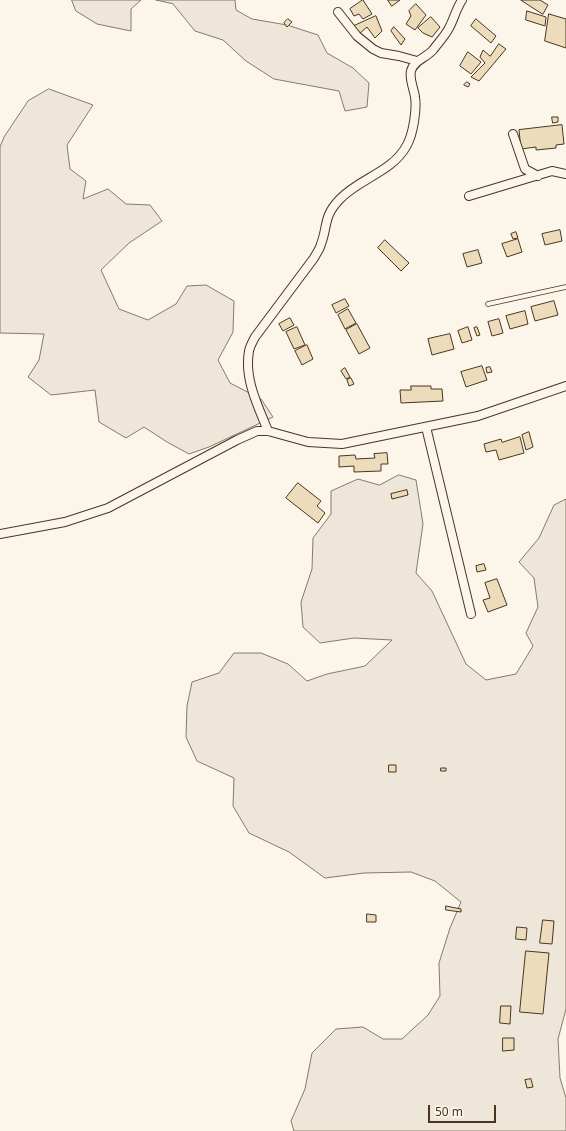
<!DOCTYPE html>
<html>
<head>
<meta charset="utf-8">
<style>
  body { margin:0 }
  #map { position:relative; width:566px; height:1131px; overflow:hidden; background:#fbf6e9; font-family:"Noto Sans",sans-serif }
  canvas { display:block }
  .scale { position:absolute; left:428px; top:1105px; width:68px; height:18px; box-sizing:border-box; border:2px solid #4a3520; border-top:0; padding-left:5px; font-size:12px; line-height:14px; white-space:nowrap; color:#4a3520; -webkit-text-stroke:3px #fbf6e9; paint-order:stroke }
</style>
</head>
<body>
<div id="map">
<canvas width="566" height="1131"></canvas>
<div class="scale">50 m</div>
</div>
<script>
const ctx = document.querySelector('canvas').getContext('2d');
ctx.lineJoin = 'round';
function fill(path, color) { ctx.fillStyle = color; ctx.fill(path, 'evenodd'); }
function strokePath(path, color, width, dash) { ctx.strokeStyle = color; ctx.lineWidth = width; ctx.lineCap = dash ? 'butt' : 'round'; ctx.setLineDash(dash || []); ctx.stroke(path); }
const green = new Path2D(`
  M72 0H141L131 9V31L97 24 76 11Z
  M156 0H235L236 10 252 19 287 25 318 35 327 53 353 68 369 83 367 107 345 111 339 91 274 79 246 61 223 40 195 31 173 4Z
  M49 89 93 105 67 145 70 169 86 181 83 199 108 189 126 204 150 205 162 221 129 243 101 270 119 309 148 320 176 304 187 286 206 285 234 301 233 332 218 360 230 383 261 399 273 417 209 447 189 454 167 442 144 427 126 438 99 422 95 390 51 395 28 377 39 360 44 334 0 333V147L4 137 28 101Z
  M399 475 416 480 423 524 416 573 432 591 466 664 486 680 516 674 533 646 526 633 538 607 534 578 519 562 539 538 554 505 566 499V1009L558 1039 560 1078 566 1098V1131H294L291 1121 305 1089 312 1053 336 1029 363 1027 383 1039H402L428 1015 440 996 439 963 450 928 461 902 435 881 411 872 364 873 325 878 289 852 249 833 233 806 234 778 197 761 186 737 187 706 192 682 219 673 234 653H261L288 664 307 681 327 674 365 666 392 640 354 638 320 643 303 627 301 602 312 569 313 538 331 514V491L358 479 379 485Z`);
fill(green, '#ede6d9');
strokePath(green, '#887966', 1);
const building = new Path2D(`
  M363 0 372 14 363 19 359 14 354 16 350 9Z
  M388 0H400L392 6Z
  M521 0H540L548 5 543 14Z
  M416 4 426 15 415 30 406 24 411 16 409 11Z
  M527 11 546 17 545 26 526 20Z
  M549 14 566 19V48L545 41Z
  M376 16 382 31 375 38 367 27 359 34 354 26Z
  M431 17 440 27 432 37 423 33 418 28Z
  M288 19 292 22 287 27 284 23Z
  M476 19 496 36 491 43 471 26Z
  M394 27 405 39 401 45 391 31Z
  M499 44 506 49 479 81 471 77 485 63 480 57 483 50 490 56Z
  M468 52 481 62 471 74 460 66Z
  M467 82 470 84 468 87 464 85Z
  M552 117H558V122L553 123Z
  M562 125 564 144 556 145V148L536 150V147L521 149 519 130Z
  M560 230 562 241 545 245 542 234Z
  M516 232 518 238 513 239 511 234Z
  M518 239 522 252 507 257 502 244Z
  M385 240 409 263 401 271 378 248Z
  M478 250 482 263 467 267 463 254Z
  M345 299 349 306 336 313 332 305Z
  M554 301 558 315 535 321 531 307Z
  M348 309 356 323 345 329 338 315Z
  M525 311 528 324 510 329 506 316Z
  M290 318 294 325 283 331 279 324Z
  M499 319 503 333 492 336 488 322Z
  M357 324 370 348 359 354 346 330Z
  M297 327 305 345 294 349 286 332Z
  M468 327 472 340 462 343 458 331Z
  M477 327 480 335 477 336 474 328Z
  M450 334 454 349 432 355 428 339Z
  M307 345 313 359 302 365 295 351Z
  M482 366 487 380 466 387 461 372Z
  M490 367 492 372 487 373 486 368Z
  M345 368 350 377 346 379 341 371Z
  M351 378 354 384 349 386 347 380Z
  M411 386H431V389H442L443 401 401 403 400 390H411Z
  M529 432 533 447 526 450 522 435Z
  M520 437 524 453 499 460 496 450 486 452 484 444 501 439 502 442Z
  M387 453 388 464H381V471L354 472V466L339 467V456L355 455 356 459 375 458 374 454Z
  M298 483 321 501 317 506 325 513 318 523 286 498Z
  M407 490 408 495 392 499 391 494Z
  M484 564 486 570 477 572 476 566Z
  M497 579 507 605 488 612 483 600 490 598 485 583Z
  M389 765H396V772H389Z
  M441 768H446V771H441Z
  M446 906 461 909V912L446 910Z
  M367 914 376 915V922H367Z
  M543 920 554 921 552 944 540 943Z
  M517 927 527 928 526 940 516 939Z
  M526 951 549 953 543 1014 520 1012Z
  M501 1006H511L510 1024 500 1023Z
  M503 1038H514V1050L503 1051Z
  M531 1079 533 1087 527 1088 525 1080Z`);
fill(building, '#ecdcbc');
strokePath(building, '#4a3520', 1);
const service = new Path2D(`
  M488 304 566 287`);
const minor = new Path2D(`
  M338 12 357 36 373 49 381 53 399 56 417 61
  M513 134 525 169 538 176
  M469 196 552 171 566 174
  M426 427 471 614
  M268 431C258 406 244 379 249 351 250 346 253 341 255 337L314 258C316 254 320 249 321 244 328 226 323 217 339 200 359 178 392 173 407 145 413 134 417 110 415 97 414 89 409 79 411 71 414 60 426 58 433 50 438 43 445 36 449 28 454 19 456 9 462 0
  M0 534 65 522 108 508 237 440 257 431H268L308 442 342 444 478 416 566 386`);
strokePath(service, '#4a3520', 5.5);
strokePath(minor, '#4a3520', 10);
strokePath(service, '#fbf6e9', 4);
strokePath(minor, '#fbf6e9', 8);
</script>
</body>
</html>
